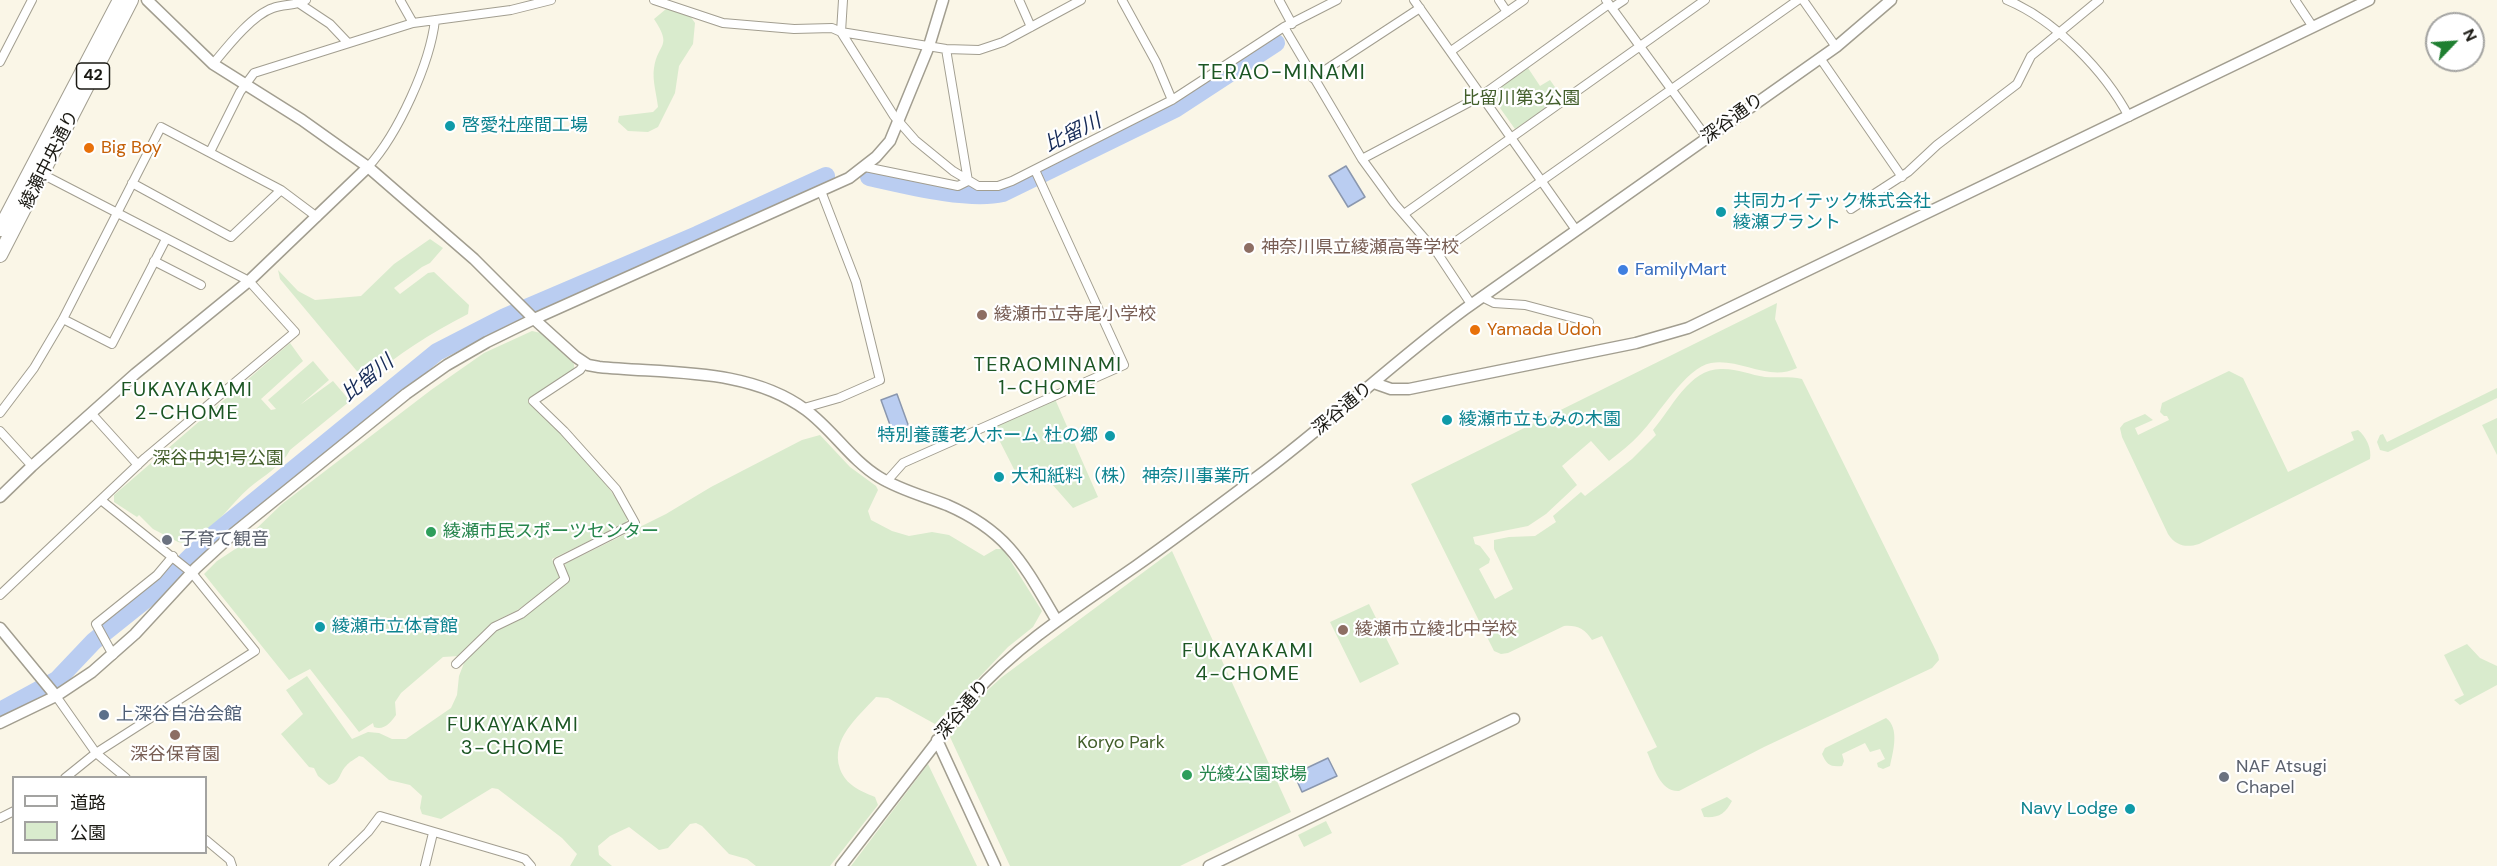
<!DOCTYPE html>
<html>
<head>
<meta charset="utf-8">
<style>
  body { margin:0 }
  #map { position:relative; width:2497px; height:866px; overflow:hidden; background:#faf6e7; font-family:"DM Sans","Noto Sans JP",sans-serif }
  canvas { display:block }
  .legend { position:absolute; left:12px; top:776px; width:195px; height:78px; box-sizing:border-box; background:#fff; border:2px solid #a3a3a1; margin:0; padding:8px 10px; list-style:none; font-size:18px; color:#1a1913 }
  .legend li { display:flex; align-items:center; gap:12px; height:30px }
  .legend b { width:30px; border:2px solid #a3a3a1 }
  .north { position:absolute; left:2425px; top:12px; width:60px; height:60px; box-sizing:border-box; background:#fff; border:2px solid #a3a3a1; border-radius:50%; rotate:65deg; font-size:16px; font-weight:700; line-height:24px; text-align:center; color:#1a1913 }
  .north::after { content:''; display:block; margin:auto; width:21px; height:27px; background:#1f7f31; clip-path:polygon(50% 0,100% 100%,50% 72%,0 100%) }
</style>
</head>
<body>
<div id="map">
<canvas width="2497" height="866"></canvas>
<ul class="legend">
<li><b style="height:8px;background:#fff"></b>道路</li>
<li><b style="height:16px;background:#d9ebcd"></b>公園</li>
</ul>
<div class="north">N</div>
</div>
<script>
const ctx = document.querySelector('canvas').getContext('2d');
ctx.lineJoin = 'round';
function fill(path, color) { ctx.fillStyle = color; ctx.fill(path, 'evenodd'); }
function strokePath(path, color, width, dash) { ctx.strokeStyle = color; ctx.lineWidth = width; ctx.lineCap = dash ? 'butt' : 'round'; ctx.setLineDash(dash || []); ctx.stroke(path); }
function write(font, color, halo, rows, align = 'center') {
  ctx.font = font + ' "DM Sans","Noto Sans JP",sans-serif'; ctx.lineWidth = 4.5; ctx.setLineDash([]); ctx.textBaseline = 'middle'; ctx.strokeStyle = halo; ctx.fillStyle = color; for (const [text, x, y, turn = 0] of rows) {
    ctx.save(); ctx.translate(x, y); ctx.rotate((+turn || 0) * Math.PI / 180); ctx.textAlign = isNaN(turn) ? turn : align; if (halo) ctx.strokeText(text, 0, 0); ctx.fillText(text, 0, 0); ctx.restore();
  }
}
fill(new Path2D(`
  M666 9 688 13 695 23 693 44 679 66 675 93 658 127 648 132 628 131 618 122 619 116 653 112 658 107C657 96 652 80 654 68 658 42 673 48 654 19Z
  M1528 68 1540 86 1550 80 1562 97 1515 129 1490 94Z
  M430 239 443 248 430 263 422 267 394 288 400 294 428 273 434 272 469 305 468 314C431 333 397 354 366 382L280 279 278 270 298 291 315 300 361 296 394 264Z
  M1777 303 1775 319 1797 368C1769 382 1740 358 1711 363 1686 367 1658 416 1640 434 1631 444 1620 452 1609 461L1591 441 1562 466 1577 485 1546 514 1528 526 1473 537 1475 544 1480 546 1490 559 1489 563 1479 569 1495 599 1513 589 1494 549V540L1509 537 1535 536 1556 522 1553 516 1581 492 1585 496 1632 459 1656 435 1653 430C1672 408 1690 367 1723 369 1738 369 1751 375 1765 377 1777 378 1789 376 1802 379L1938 655 1939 660 1932 668 1764 747 1679 791C1660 792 1654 767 1647 752L1657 747 1602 636 1592 640C1585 629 1577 625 1564 626L1508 653 1501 654 1494 651 1411 484Z
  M532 331 541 333 574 364V371L528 400V402C566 437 602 473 628 517L626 523 552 559 560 575 558 583 516 611 495 621 459 656 443 657 401 693 395 702 396 715C391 722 384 731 374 727L373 723 359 732 310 669 289 680 204 574 217 561 252 538 257 528 282 504 431 390 484 353Z
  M290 343 303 361 261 399 271 410 276 409 268 400 313 361 329 380 300 405 333 381 350 401 290 450C282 466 263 476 249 488 232 503 219 523 200 536 193 541 185 544 178 542L153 529 139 515 137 517 114 502V495Z
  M2229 371 2243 378 2288 472 2354 440 2351 432 2358 430C2366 436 2372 449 2370 459L2199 544C2186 548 2176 546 2168 534L2122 437 2120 428 2124 423 2145 414 2153 420 2135 428 2138 435 2169 420 2167 416H2164L2160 412 2162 403Z
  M2497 388V398L2388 452 2380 450 2377 442 2380 435 2383 434 2387 442Z
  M1055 399 1098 497 1073 508 1044 475H1017L993 428Z
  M2497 418V455L2482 425Z
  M820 435 850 467 876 486 878 490 868 511 871 520 892 531 909 536 932 532 949 535 984 556 996 549H1003L1042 611 1033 627 1008 647 935 724 888 698 876 697C858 717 830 739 840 769 846 785 860 791 875 797L878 805 830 866H756L747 859 729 854 702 826 696 823 690 824 668 848 659 850 629 827 610 836 598 846 599 855 612 866H570L577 854 562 838 498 789 492 788 441 819 422 814 420 808 422 796 410 785 389 780 363 757 359 756C355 759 349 762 346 766 339 773 341 782 329 785L318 776 314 768 309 767 281 734 303 714 286 690 307 676 352 739 368 732 379 733 392 739H406L451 708 457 695 459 676 464 663 496 628 522 618 568 582 565 564 666 514 711 487 802 440Z
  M1172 551 1291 812 1180 866H1010L950 737 979 698 1002 677Z
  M1369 604 1399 664 1360 683 1330 622Z
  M2467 644 2480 658 2497 666V685L2460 705 2454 700 2464 695 2444 655Z
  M1886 718C1900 728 1893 752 1890 766L1883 769 1878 767 1877 763 1885 759 1880 749 1870 752 1865 743 1842 754 1844 761 1842 766C1830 767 1827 765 1822 754L1825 748Z
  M928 764 977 866H851Z
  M1727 797 1732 801C1725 814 1719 818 1704 817L1701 809Z
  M1326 821 1332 833 1304 847 1298 835Z`), '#d9ebcd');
const water = new Path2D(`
  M1346 166 1365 197 1348 207 1329 176Z
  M897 394 910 430 894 436 881 400Z
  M1328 758 1337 776 1302 792 1294 774Z`);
fill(water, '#bacdf1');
strokePath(water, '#8a97ae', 1.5);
strokePath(new Path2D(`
  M869 177C905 185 968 201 1003 193L1175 109 1276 43
  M0 711 57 680 94 641 154 593 206 541 437 352 505 317 697 235 826 176`), '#bacdf1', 18);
const minor = new Path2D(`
  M400 0 413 23
  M654 0 723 23 794 29 832 28 841 32 894 116 915 140 953 171 978 186H998L1012 181 1172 100 1284 27 1337 0
  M843 0 841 32 946 49 979 50 1003 42 1081 0
  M1019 0 1031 27
  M1122 0 1156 62 1172 100
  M1279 0 1292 24
  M1414 0 1576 230
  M1499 0 1507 12
  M1606 0 1707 138
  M1803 0 1836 47
  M2007 0C2055 20 2105 71 2129 117
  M2295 0 2313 27
  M300 4 330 24 348 43
  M1612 8 1624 0
  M1284 27 1362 159 1394 203 1438 254 1471 304
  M946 49 968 181
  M1451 51 1524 0
  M1820 58 1902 177
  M0 62 32 0
  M213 64C227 47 252 15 273 8 284 4 296 6 306 0
  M1313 78 1420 8
  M210 152 240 92 254 73 413 23 511 10 551 0
  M1362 159 1481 96 1609 4
  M368 167C398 134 430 64 435 20
  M865 167 958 186 968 181
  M132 183 231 237 281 190
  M1851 209 1908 172 1937 145 2017 84 2031 56 2099 0
  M1404 214 1705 0
  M1438 254 1798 0
  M154 261 201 285
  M1482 297 1494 303 1525 305 1589 322
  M63 319 112 344 166 239
  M804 408 839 398 880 380 856 282 821 191
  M0 413 34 368 63 319 161 127 281 190 317 217
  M91 413 138 465
  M0 431 32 466
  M887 481 903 463 1124 365 1035 170
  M0 595 145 458 295 332 249 281 42 174
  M113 655 96 624 157 575 173 556
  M456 664 494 627 521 614 565 579 558 562 635 523 616 489 564 431 533 401 580 370 585 363
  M56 696 96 753 126 778
  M65 778 96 753 255 651 192 573 101 500
  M0 818 14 811
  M206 840 230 860 232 866
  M333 866 368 832 380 816 516 856 525 859 531 866
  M425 866 433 833`);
const tertiary = new Path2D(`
  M147 0 213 64 302 120 368 167 474 259 534 319 576 357 588 365 599 367C667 374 748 367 806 410 833 430 851 460 879 477 900 490 924 496 947 505 1009 532 1024 565 1057 621
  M1374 383 1391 389H1409L1636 343 1688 328 2369 0
  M0 497 32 466 135 374 249 281 368 167
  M0 628 56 696
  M0 723 56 696 92 672 135 634 196 568 234 533 406 394 447 365 487 342 534 319 849 178 876 157 890 141 929 46 943 0
  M937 740 995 866
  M841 866 973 695C1019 643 1080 605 1136 566 1177 537 1217 507 1257 477 1329 424 1393 362 1465 309L1836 47 1891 0
  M1209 866 1514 719`);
const primary = new Path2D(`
  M0 229 120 0
  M0 255 131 0`);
strokePath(minor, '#a29e90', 10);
strokePath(tertiary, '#a29e90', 13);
strokePath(primary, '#a29e90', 16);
strokePath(minor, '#fff', 8);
strokePath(tertiary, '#fff', 10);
strokePath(primary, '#fff', 14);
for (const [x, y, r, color] of [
  [450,126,6,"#0f9aa8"],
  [89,148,6,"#e8710a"],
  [1721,212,6,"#0f9aa8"],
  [1249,248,6,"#8d6e63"],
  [1623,270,6,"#3f7fe0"],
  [982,315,6,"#8d6e63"],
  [1475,330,6,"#e8710a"],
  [1447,420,6,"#0f9aa8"],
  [1110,436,6,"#0f9aa8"],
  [999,477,6,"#0f9aa8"],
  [431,532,6,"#2e9e5b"],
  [167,540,6,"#6b7280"],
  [320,627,6,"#0f9aa8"],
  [1343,630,6,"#8d6e63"],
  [104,715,6,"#5c6f8a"],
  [175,735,6,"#8d6e63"],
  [1187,775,6,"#2e9e5b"],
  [2224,777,6,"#6b7280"],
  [2130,809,6,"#0f9aa8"]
]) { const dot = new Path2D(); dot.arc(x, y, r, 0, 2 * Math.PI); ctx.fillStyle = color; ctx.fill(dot); strokePath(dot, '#fff', 2); }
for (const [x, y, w] of [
  [93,76,33]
]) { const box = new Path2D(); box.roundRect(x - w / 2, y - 13, w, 26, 4.5); ctx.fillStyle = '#fff'; ctx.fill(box); strokePath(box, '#1a1913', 1.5); }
write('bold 16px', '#1a1913', null, [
  ["42",93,76]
]);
write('18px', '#435f2b', '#fff', [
  ["比留川第3公園",1521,99],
  ["深谷中央1号公園",218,459],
  ["Koryo Park",1121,743]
]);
write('18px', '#1a1913', '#fff', [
  ["深谷通り",1733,119,-36],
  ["綾瀬中央通り",50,160,-63],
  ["深谷通り",1343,409,-40],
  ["深谷通り",963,710,-50]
]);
write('18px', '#0d838f', '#fff', [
  ["啓愛社座間工場",462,126],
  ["共同カイテック株式会社",1733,202],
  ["綾瀬プラント",1733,223],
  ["綾瀬市立もみの木園",1459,420],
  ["特別養護老人ホーム 杜の郷",1098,436,"right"],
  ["大和紙料（株） 神奈川事業所",1011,477],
  ["綾瀬市立体育館",332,627],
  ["Navy Lodge",2118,809,"right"]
], 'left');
write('18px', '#c56008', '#fff', [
  ["Big Boy",101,148],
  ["Yamada Udon",1487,330]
], 'left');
write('18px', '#785e54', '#fff', [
  ["神奈川県立綾瀬高等学校",1261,248],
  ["綾瀬市立寺尾小学校",994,315],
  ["綾瀬市立綾北中学校",1355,630],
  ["深谷保育園",175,755,"center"]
], 'left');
write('18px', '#366cbe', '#fff', [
  ["FamilyMart",1635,270]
], 'left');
write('18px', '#27864d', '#fff', [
  ["綾瀬市民スポーツセンター",443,532],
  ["光綾公園球場",1199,775]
], 'left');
write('18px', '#5b616d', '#fff', [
  ["子育て観音",179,540],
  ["NAF Atsugi",2236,767],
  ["Chapel",2236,788]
], 'left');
write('18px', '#4e5e75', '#fff', [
  ["上深谷自治会館",116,715]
], 'left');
write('italic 20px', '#162b57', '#fff', [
  ["比留川",1073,134,-26],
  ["比留川",368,379,-39]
]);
ctx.letterSpacing = '1.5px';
write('20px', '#1c5624', '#fff', [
  ["TERAOMINAMI",1048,366],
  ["1-CHOME",1048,389],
  ["FUKAYAKAMI",187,391],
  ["2-CHOME",187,414],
  ["FUKAYAKAMI",1248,652],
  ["4-CHOME",1248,675],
  ["FUKAYAKAMI",513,726],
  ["3-CHOME",513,749]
]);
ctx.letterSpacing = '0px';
ctx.letterSpacing = '1.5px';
write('21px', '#1c5624', '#fff', [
  ["TERAO-MINAMI",1282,73]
]);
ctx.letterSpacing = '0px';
</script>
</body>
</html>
